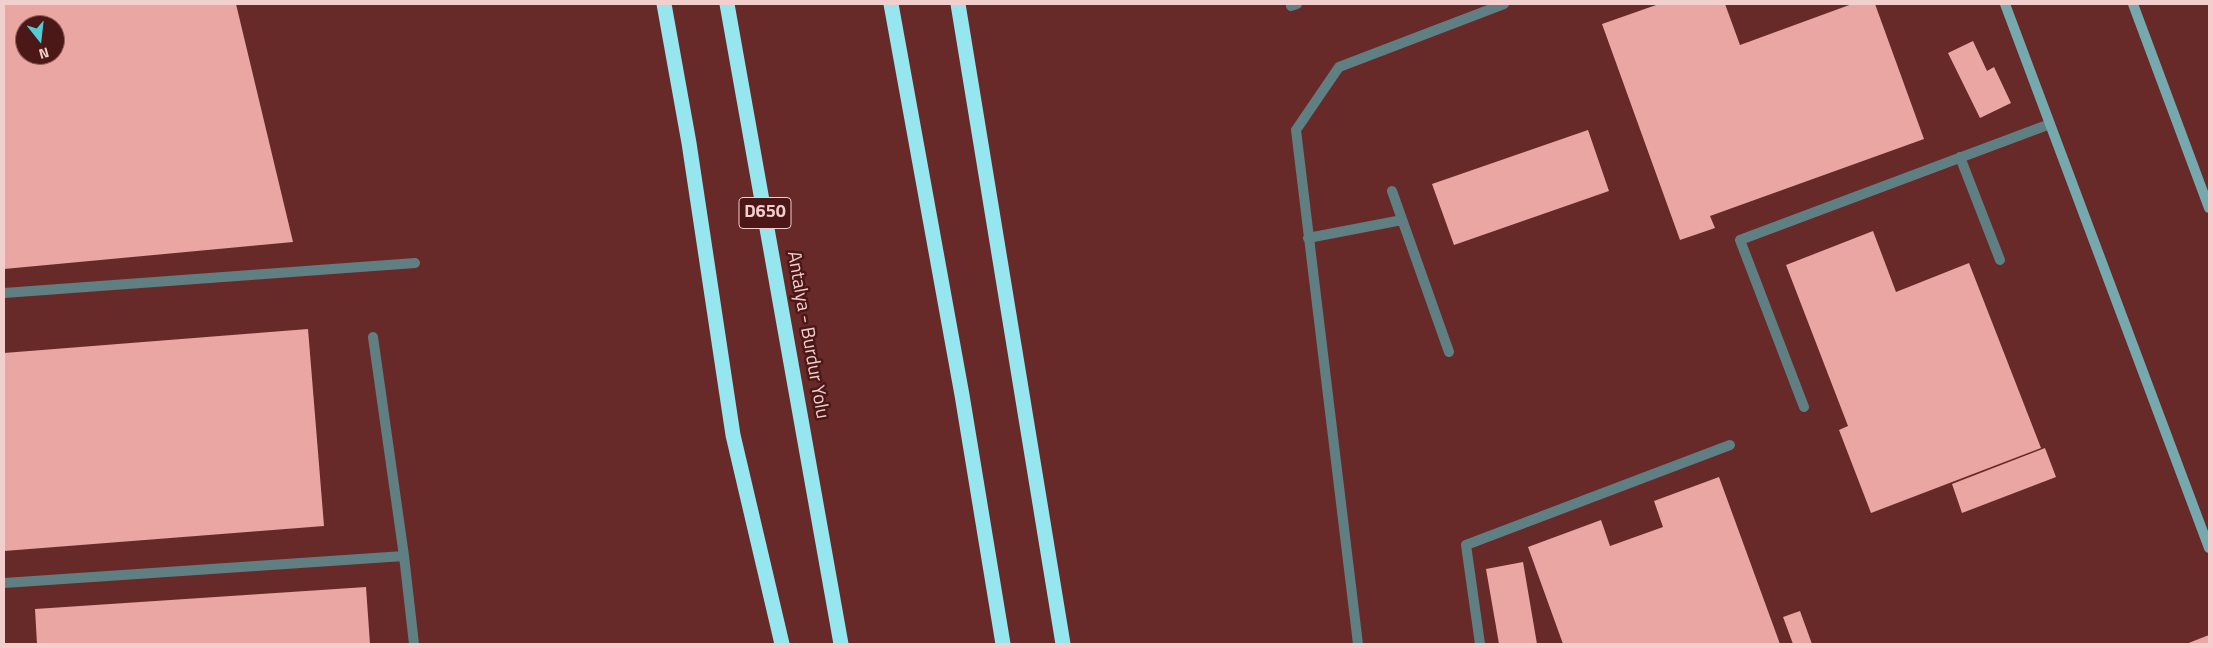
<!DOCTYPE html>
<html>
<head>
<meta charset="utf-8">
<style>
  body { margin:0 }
  #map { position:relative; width:2213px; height:648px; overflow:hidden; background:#572121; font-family:"Titillium Web",sans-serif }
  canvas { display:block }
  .frame { position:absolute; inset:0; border:5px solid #f2cfcc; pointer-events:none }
  .north { position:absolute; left:15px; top:15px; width:50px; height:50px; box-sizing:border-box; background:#4b1717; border:1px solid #8e615f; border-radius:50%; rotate:164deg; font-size:14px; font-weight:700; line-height:20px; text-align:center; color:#f2cfcc }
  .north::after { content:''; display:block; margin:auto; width:18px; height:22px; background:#52ccd6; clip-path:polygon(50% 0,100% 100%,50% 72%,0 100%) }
</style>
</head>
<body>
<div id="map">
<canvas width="2213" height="648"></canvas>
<div class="frame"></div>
<div class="north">N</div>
</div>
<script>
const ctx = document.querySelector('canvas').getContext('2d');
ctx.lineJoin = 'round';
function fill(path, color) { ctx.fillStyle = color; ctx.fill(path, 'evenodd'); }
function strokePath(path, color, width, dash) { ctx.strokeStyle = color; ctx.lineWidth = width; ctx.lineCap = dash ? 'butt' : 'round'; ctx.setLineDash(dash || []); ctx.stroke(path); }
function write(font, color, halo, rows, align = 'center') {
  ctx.font = font + ' "Titillium Web",sans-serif'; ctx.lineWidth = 5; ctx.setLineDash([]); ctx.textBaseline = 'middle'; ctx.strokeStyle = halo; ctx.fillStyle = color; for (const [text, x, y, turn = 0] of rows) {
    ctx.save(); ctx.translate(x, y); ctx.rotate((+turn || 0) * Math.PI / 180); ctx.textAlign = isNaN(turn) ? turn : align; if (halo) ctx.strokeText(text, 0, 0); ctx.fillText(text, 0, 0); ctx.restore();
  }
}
fill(new Path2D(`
  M4 4H2209V644H4ZM25 25H55V55H25Z`), '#672a29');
fill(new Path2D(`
  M4 4H236L293 242 4 269ZM25 25H55V55H25Z
  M1659 4H1725L1740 45 1852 4H1875L1924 139 1710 216 1715 228 1680 240 1602 24Z
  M1973 41 1987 71 1994 67 2011 103 1980 118 1948 53Z
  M1588 130 1609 191 1454 245 1432 184Z
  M1873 231 1896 292 1969 263 2041 448 1871 513 1839 430 1848 426 1786 265Z
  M308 329 324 526 4 551V353Z
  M2045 448 2056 477 1962 513 1952 484Z
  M1719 477 1780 644H1563L1528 547 1601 520 1610 546 1663 527 1654 501Z
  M1523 562 1537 644H1499L1486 569Z
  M366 587 370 644H37L35 609Z
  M1800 611 1812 644H1793L1783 617Z
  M2209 635V644H2186Z`), '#e9a6a2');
strokePath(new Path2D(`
  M1291 6 1297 4
  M1960 157 2000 260
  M1392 191 1449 352
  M1308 238 1402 220
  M4 293 415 263
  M373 337 404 556 414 644
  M1804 407 1740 240 2050 124
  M4 583 404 556
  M1358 644 1296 130 1339 67 1504 4
  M1480 644 1466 545 1730 445`), '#607f82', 10);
strokePath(new Path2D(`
  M2005 4 2209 548
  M2133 4 2209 208`), '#76a9ae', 10);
strokePath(new Path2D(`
  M664 4 689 143 733 435 782 644
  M727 4 841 644
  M891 4 962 395 1003 644
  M958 4 1063 644`), '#95e6ee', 15);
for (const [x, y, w] of [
  [765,213,52]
]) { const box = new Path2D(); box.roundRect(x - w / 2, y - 15.5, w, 31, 4); ctx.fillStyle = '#4b1717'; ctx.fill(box); strokePath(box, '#f2cfcc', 1); }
write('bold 18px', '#f2cfcc', null, [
  ["D650",765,213]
]);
write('19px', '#f2cfcc', '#4b1717', [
  ["Antalya - Burdur Yolu",807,335,80]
]);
</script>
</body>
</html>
